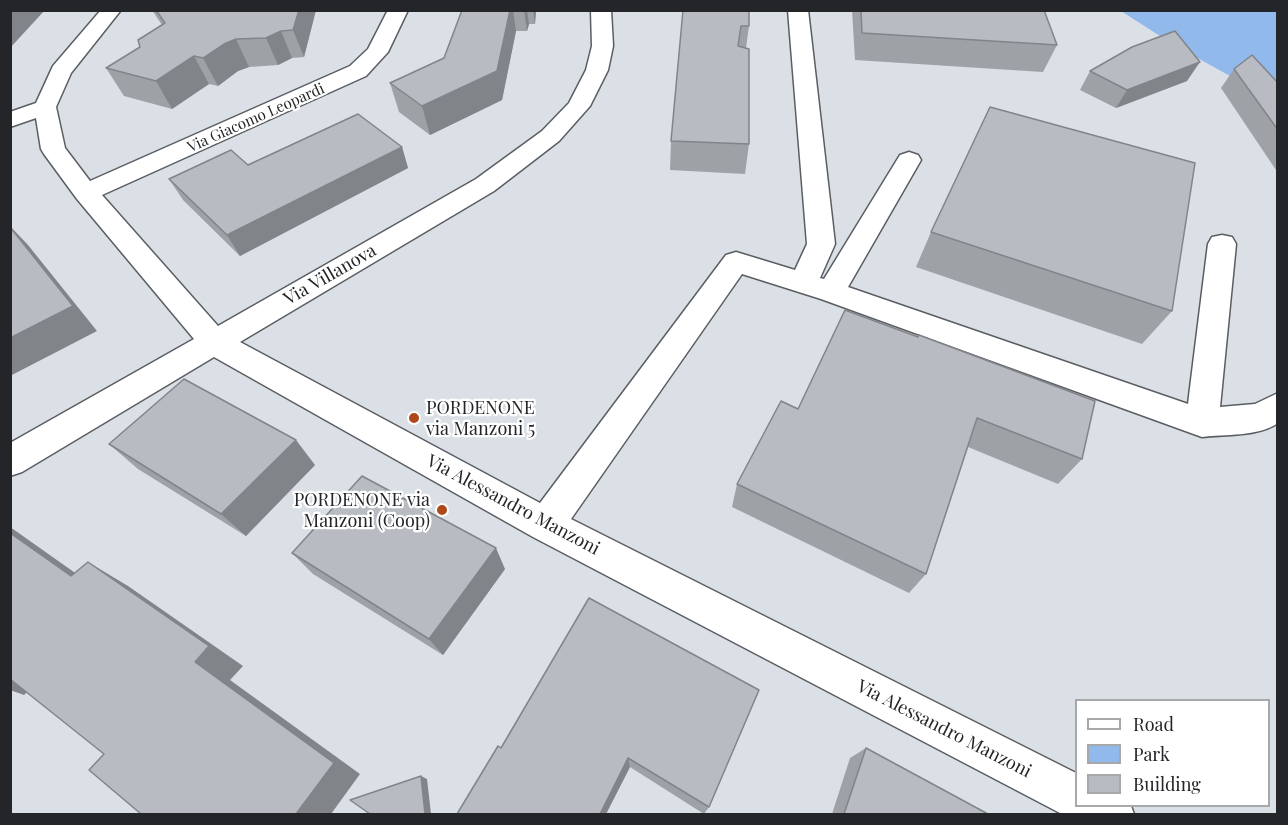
<!DOCTYPE html>
<html>
<head>
<meta charset="utf-8">
<style>
  body { margin:0 }
  #map { position:relative; width:1288px; height:825px; overflow:hidden; background:#dbe0e6; font-family:"Playfair Display",serif }
  canvas { display:block }
  .frame { position:absolute; inset:0; border:12px solid #232528; pointer-events:none }
  .legend { position:absolute; left:1075px; top:699px; width:195px; height:108px; box-sizing:border-box; background:#fff; border:2px solid #a7a8a9; margin:0; padding:8px 10px; list-style:none; font-size:18px; color:#232528 }
  .legend li { display:flex; align-items:center; gap:12px; height:30px }
  .legend b { width:30px; border:2px solid #a7a8a9 }
</style>
</head>
<body>
<div id="map">
<canvas width="1288" height="825"></canvas>
<div class="frame"></div>
<ul class="legend">
<li><b style="height:8px;background:#fff"></b>Road</li>
<li><b style="height:16px;background:#91b9ec"></b>Park</li>
<li><b style="height:16px;background:#b8bcc2"></b>Building</li>
</ul>
</div>
<script>
const ctx = document.querySelector('canvas').getContext('2d');
ctx.lineJoin = 'round';
function fill(path, color) { ctx.fillStyle = color; ctx.fill(path, 'evenodd'); }
function strokePath(path, color, width, dash) { ctx.strokeStyle = color; ctx.lineWidth = width; ctx.lineCap = dash ? 'butt' : 'round'; ctx.setLineDash(dash || []); ctx.stroke(path); }
function write(font, color, halo, rows, align = 'center') {
  ctx.font = font + ' "Playfair Display",serif'; ctx.lineWidth = 4.5; ctx.setLineDash([]); ctx.textBaseline = 'middle'; ctx.strokeStyle = halo; ctx.fillStyle = color; for (const [text, x, y, turn = 0] of rows) {
    ctx.save(); ctx.translate(x, y); ctx.rotate((+turn || 0) * Math.PI / 180); ctx.textAlign = isNaN(turn) ? turn : align; if (halo) ctx.strokeText(text, 0, 0); ctx.fillText(text, 0, 0); ctx.restore();
  }
}
fill(new Path2D(`
  M1121 11H1277V102L1174 45Z`), '#91b9ec');
const minor = new Path2D(`
  M101 10H121L71 73 56 107 65 148 90 181 350 66 368 49 388 10H408L388 52 366 76 102 195 218 326 476 179 542 131 569 103 586 70 592 46 591 10H611L613 46 608 70 590 106 559 141 494 191 240 342 540 503 726 255 736 252 795 270 807 244 788 10H808L835 244 820 278 824 279 900 155 909 152 918 155 921 160 848 287 1188 404 1208 244 1212 237 1222 235 1232 237 1236 244 1220 407 1255 404 1278 393V423C1258 437 1225 434 1202 437L821 299 742 274 571 519 1076 773V806H1131L1134 814 1060 813 533 537 214 357 22 472 10 476V443L194 339 77 199 44 154 41 149 36 118 10 127V112L36 103 53 66Z`);
strokePath(minor, '#5a5e63', 3);
fill(minor, '#fff');
fill(new Path2D(`
  M152 10H316L304 57 292 58 278 65 249 67 238 71 218 86 209 84 172 109 124 96 106 68 140 47 162 25Z
  M462 10H536L535 24H529L527 31H516L502 100 430 135 399 112 390 83 444 58Z
  M683 10 749 26 746 48 749 144 745 174 670 170 671 141Z
  M852 10H1044L1057 45 1043 72 855 60Z
  M1234 69 1278 83V173L1221 88Z
  M1090 71 1187 81 1116 108 1080 90Z
  M402 147 408 168 240 256 183 200 169 179 248 165Z
  M931 232 1172 311 1142 344 916 267Z
  M845 310 1082 459 1058 484 968 447 926 574 909 593 732 507 737 484 798 409Z
  M109 444 315 465 246 536 138 469Z
  M292 553 505 569 443 655 313 574Z
  M589 598 709 807 704 814 630 767 606 814H457L501 748Z
  M866 748 988 814H832L850 758Z`), '#9ea2a7');
fill(new Path2D(`
  M10 10H45L10 48Z
  M299 10H316L304 57 293 30Z
  M510 10H513L516 31 502 100 430 135 422 106Z
  M524 10H527L529 24 527 31Z
  M533 10H536L535 24Z
  M281 31 292 58 278 65 266 38Z
  M236 39 249 67 238 71 218 86 203 58 224 44Z
  M194 56 209 84 172 109 156 81Z
  M1200 62 1187 81 1116 108 1127 90Z
  M402 147 408 168 240 256 227 235Z
  M10 226 28 245 97 331 10 376Z
  M296 440 315 465 246 536 221 514Z
  M10 528 13 529 112 599 71 576 10 533Z
  M496 548 505 569 443 655 429 639Z
  M88 562 128 586 243 666 230 680 360 774 331 814H296Z
  M10 670 40 680 24 695 10 690Z
  M628 758 630 767 606 814H600Z
  M421 776 427 779 431 814H425Z`), '#818488');
const building = new Path2D(`
  M156 10H299L293 30 281 31 266 38 236 39 224 44 203 58 194 56 156 81 106 68 140 47 138 40 165 23Z
  M462 10H510L497 71 422 106 390 83 444 58Z
  M683 10H749V26H741L738 46 749 49V144L671 141Z
  M861 10H1044L1057 45 862 33Z
  M1175 31 1200 62 1127 90 1090 71 1132 47Z
  M1252 55 1278 83V130L1234 69Z
  M990 107 1195 163 1172 311 931 232Z
  M358 114 402 147 227 235 169 179 231 150 248 165Z
  M10 227 73 306 10 338Z
  M845 310 918 337 919 335 1095 401 1082 459 977 418 926 574 737 484 781 401 798 409Z
  M184 379 296 440 221 514 109 444Z
  M362 476 496 548 429 639 292 553Z
  M10 533 71 576 88 562 209 646 195 662 334 763 296 814H141L89 770 104 754 10 679Z
  M589 598 759 690 709 807 628 758 600 814H457L498 746 501 748Z
  M866 748 988 814H844Z
  M421 776 425 814H370L350 800Z`);
fill(building, '#b8bcc2');
strokePath(building, '#818488', 1.5);
for (const [x, y, r, color] of [
  [414,418,6,"#ae491b"],
  [442,510,6,"#ae491b"]
]) { const dot = new Path2D(); dot.arc(x, y, r, 0, 2 * Math.PI); ctx.fillStyle = color; ctx.fill(dot); strokePath(dot, '#fff', 2); }
write('15px', '#232528', '#fff', [
  ["Via Giacomo Leopardi",256,118,-24]
]);
write('18px', '#232528', '#fff', [
  ["Via Villanova",330,275,-30],
  ["Via Alessandro Manzoni",513,505,28],
  ["Via Alessandro Manzoni",944,729,27]
]);
write('18px', '#232528', '#fff', [
  ["PORDENONE",426,408],
  ["via Manzoni 5",426,429],
  ["PORDENONE via",430,500,"right"],
  ["Manzoni (Coop)",430,521,"right"]
], 'left');
</script>
</body>
</html>
